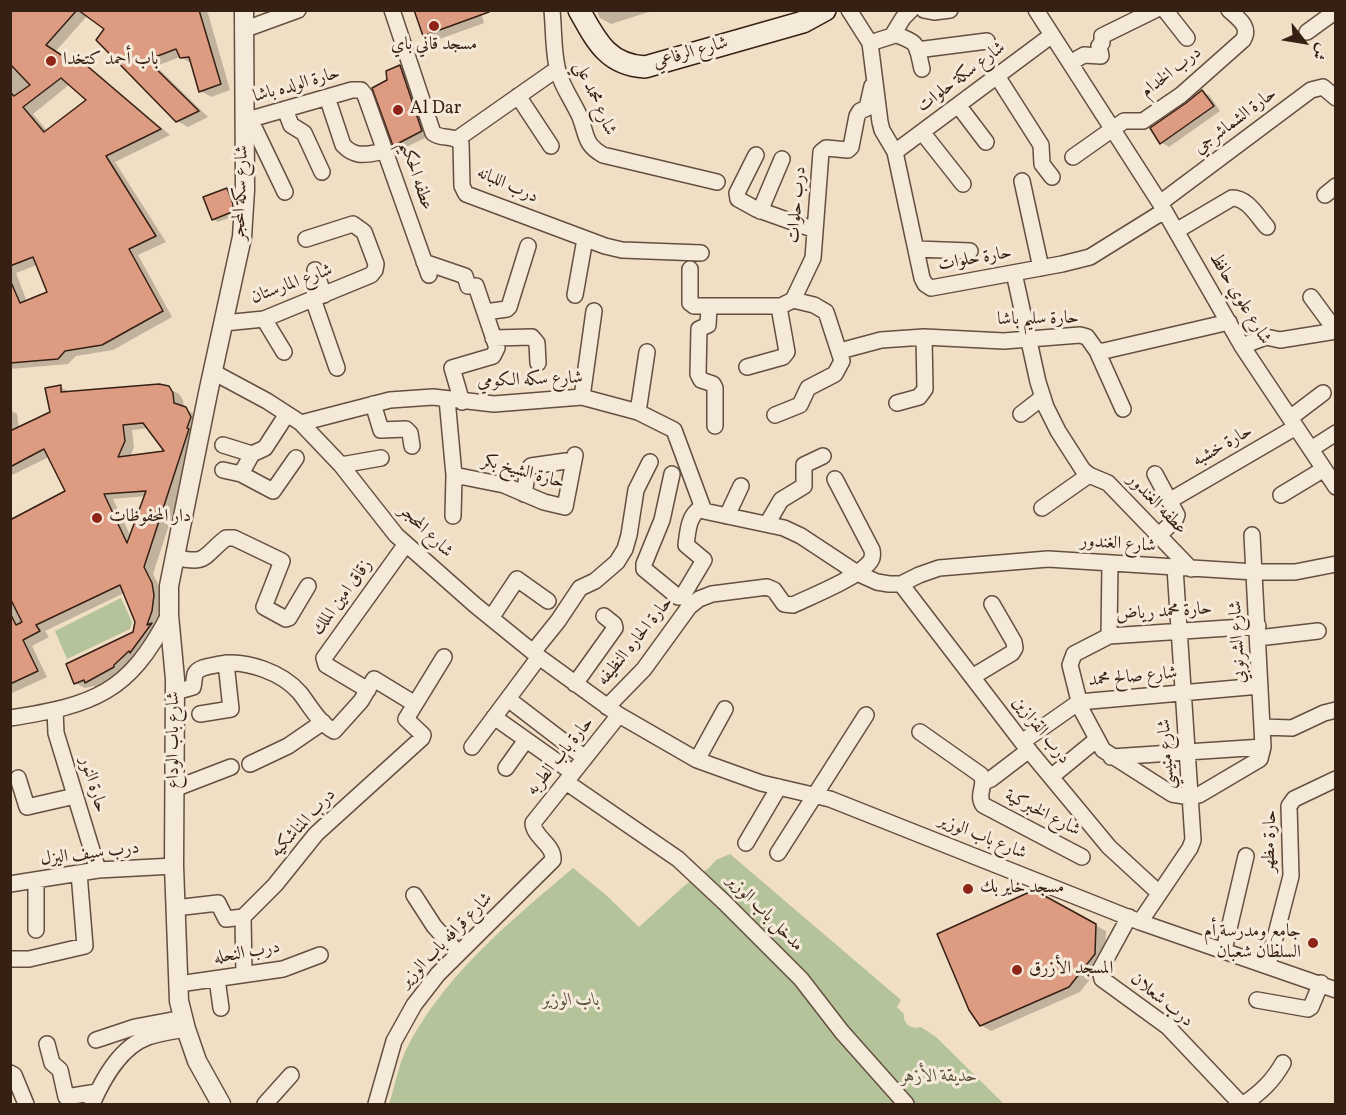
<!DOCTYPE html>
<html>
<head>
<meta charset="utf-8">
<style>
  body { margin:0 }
  #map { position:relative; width:1346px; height:1115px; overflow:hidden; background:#f0dfc5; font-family:Vollkorn,Amiri,serif }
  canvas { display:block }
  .frame { position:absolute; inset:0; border:12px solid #361f13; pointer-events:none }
  .north { position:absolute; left:1274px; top:12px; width:60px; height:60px; -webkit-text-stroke:4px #f5ead9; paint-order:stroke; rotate:121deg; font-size:16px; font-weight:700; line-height:24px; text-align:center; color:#361f13 }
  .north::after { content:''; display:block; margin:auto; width:21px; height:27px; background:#361f13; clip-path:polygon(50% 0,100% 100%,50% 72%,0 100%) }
</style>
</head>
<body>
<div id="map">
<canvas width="1346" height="1115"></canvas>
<div class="frame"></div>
<div class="north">ش</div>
</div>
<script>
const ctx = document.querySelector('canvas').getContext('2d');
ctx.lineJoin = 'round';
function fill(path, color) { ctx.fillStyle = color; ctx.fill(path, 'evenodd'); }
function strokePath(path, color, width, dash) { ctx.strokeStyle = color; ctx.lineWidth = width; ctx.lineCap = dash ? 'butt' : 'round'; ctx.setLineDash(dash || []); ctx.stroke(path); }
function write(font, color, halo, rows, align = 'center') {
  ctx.font = font + ' Vollkorn,Amiri,serif'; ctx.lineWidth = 6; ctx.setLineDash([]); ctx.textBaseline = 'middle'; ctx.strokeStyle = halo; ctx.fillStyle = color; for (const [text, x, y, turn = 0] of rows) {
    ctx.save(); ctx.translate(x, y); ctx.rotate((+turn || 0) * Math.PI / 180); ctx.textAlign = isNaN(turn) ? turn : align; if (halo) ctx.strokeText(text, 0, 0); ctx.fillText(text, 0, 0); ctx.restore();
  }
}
fill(new Path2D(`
  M121 598 132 622 130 629 67 659 55 631Z
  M730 854 901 1000 897 1007 904 1014C903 1024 911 1030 921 1027L936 1037 1004 1104H389C396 1083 399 1060 411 1040 451 969 512 920 573 868L606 895 639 927 685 885 709 868 716 860Z`), '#b4c399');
fill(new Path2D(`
  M10 10H207L230 90 211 97 201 91 191 63 180 57 156 66 208 117 188 127 177 121 106 29 88 15 55 52 75 66 80 61 90 67 170 135 115 162 166 242 138 255 172 317 113 350 76 356 68 364 10 369ZM70 84 89 100 48 132 33 114ZM37 265 49 293 27 302 16 273Z
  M410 10H480L484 23 434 41 424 35 416 12Z
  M596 10H655L611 24 600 18Z
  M400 67 408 72 429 136 402 149 395 145 389 81Z
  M1202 91 1210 96 1220 111 1169 147 1161 142Z
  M227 190 232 193 237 207V215L218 222 213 219Z
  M60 387 70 392 168 388 179 394 183 400 184 408 196 415 198 436 153 574 161 590 162 617 124 673 96 687 93 686 85 688 75 683 134 633 136 622 124 593 45 631 49 637 32 646 47 677 10 694V514L14 520 67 492 49 457 10 476V410L17 414 19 428 51 413ZM149 428 167 452 130 457 134 447 132 430ZM146 496 131 537 113 499Z
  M1034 892 1106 931 1105 960 1080 992 991 1031 981 1025Z`), '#0003');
const building = new Path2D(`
  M10 10H77L46 45 75 64 79 59 161 129 106 156 156 236 129 249 163 311 102 345 65 351 58 359 10 363V280L20 303 47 292 33 257 10 266V92L14 96 30 85 10 64ZM61 78 86 100 44 132 23 107Z
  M78 10H199L221 84 199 92 189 57 180 58 176 49 147 60 199 111 176 122 96 40 104 29Z
  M414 10H488L489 12 423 36Z
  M400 65 422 131 393 146 372 88 387 80 386 71Z
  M1202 90 1214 106 1160 144 1150 128 1186 103Z
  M227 188 233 204 232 212 212 220 203 197Z
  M159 384 169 386 173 393 174 403 186 407 191 417 187 428 189 429 144 567 152 583 154 595 152 611 147 625 152 623 130 653 129 651 114 665V667L85 683 84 680 74 684 66 664 133 632 135 622 120 585 36 625 40 631 23 640 38 671 10 684V613L16 625 22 622 10 598V520L65 491 44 449 10 467V431L50 412 45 388 61 385V392ZM143 423 164 451 118 457 125 441 123 425ZM146 491 127 543 104 494Z
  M1034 890 1096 924 1095 954 1069 987 980 1026 969 1010 937 934Z`);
fill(building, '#dd9c82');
strokePath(building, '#361f13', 1.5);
const minor = new Path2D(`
  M392 10 433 133C442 140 453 134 461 143L462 186 466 194 605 246 622 250 701 253
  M552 10C554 30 553 52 558 71 562 87 573 101 580 117 587 135 584 144 603 155L717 182
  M849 10 870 43 880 122 882 130 895 152 922 278 925 284 931 288 1062 264 1090 257 1164 211
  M924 10 934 12 950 10
  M1036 10 1160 203 1242 346 1336 487
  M1165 10 1187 38
  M243 30 298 10
  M1307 32 1336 11
  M894 34C920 43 916 44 922 69
  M870 43 892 36 903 18 911 10
  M917 50 987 41
  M1070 63 1084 55 1101 56 1099 46 1102 43V36L1155 10
  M997 76 1041 145 1042 164 1052 177
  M518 96 551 146
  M327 97 343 145C356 159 368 154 385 151
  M958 105 986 142
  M285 109 291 125 304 133 322 172
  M250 119 285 192
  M244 121 352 90H361L365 95 429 275
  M922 132 963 184
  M457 139 557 69
  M895 152 1052 35
  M756 155 737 193 738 199 756 209 815 230
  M1073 157 1124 121H1143L1181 95 1243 40C1251 27 1239 19 1229 10
  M1022 181 1041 268
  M1325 195 1336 186
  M1160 203 1311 90 1323 87 1336 98
  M760 211 782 159
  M1176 231 1232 198C1248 198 1257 216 1267 227
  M916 249 970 251
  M424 262 465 276 468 286H476L497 348 493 356 452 368 462 402
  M690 269V303L694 306H781L793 300 813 258 821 152 826 148 848 150 851 147 857 116 860 111 867 108 872 86
  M315 270 324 295
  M1014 273 1038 382 1046 407 1058 431 1083 470 1089 475 1108 483 1191 569
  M575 295 585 239
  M1311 297 1336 331
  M313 299 337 368
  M709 306 708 325 699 329 698 374 701 380 713 384 715 388V426
  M485 312 507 309 509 307 528 246
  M264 319 284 352
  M224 323 264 319 371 275 375 270 376 264 364 232 353 224 306 239
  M493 338 532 337 537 343 538 363
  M1242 346 1266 337 1280 340 1336 331
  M840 351 881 340 924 337 1004 341 1080 335 1087 337 1097 351H1104L1229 322
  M1097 351 1123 409
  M747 367 783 357 787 352 779 307
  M213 372 267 401 301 423 341 465 396 535 475 605 539 657 619 715 697 760 761 783 830 799 1140 922 1336 990
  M582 397 594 311
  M447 399 454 475 453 516
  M897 403 919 397 925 389 924 337
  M373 404 381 430 406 429 410 433 412 446
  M638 412 647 352
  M1021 414 1043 397
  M775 415 800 405 808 388 835 374 842 361 826 312 814 305 793 300
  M1290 418 1323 393
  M301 423 390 400 433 397 494 404 582 397 638 412 674 430 704 511 784 528 801 536 857 573 877 582 889 584H901L919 575 939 568 1048 559 1255 572H1295L1336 564
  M223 445 252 454
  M1311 449 1336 433
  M341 465 381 458
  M223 470 241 474 273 491 296 458
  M241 474 252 454 265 448 287 414
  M672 474 662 520 644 564V569L678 597H682L704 560 686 545C688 531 688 516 701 508
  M1155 474 1177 515 1175 520 1158 536
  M454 475 504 485 544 502 565 507 575 455
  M524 494 528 470 531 466 566 461
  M1281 495 1324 469
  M1169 501 1296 427
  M1042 508 1089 475
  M727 516 741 486
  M767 524 781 500 804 486V465L823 456
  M1252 535 1263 747 1260 759 1199 795 1190 797 1172 794 1103 750 1081 709 1070 665 1074 654 1109 636 1258 626
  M174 557C208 565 202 557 226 538H234L282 561 264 607 286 619 289 618 308 586
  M901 584 1022 742 1109 847 1159 893
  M491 618 517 579 548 601
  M1109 636 1110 563
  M1258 638 1318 631
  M533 652 558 621 580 588 595 581 617 562 625 549 629 535 636 490 650 462
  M972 677 1012 653 1015 648 1014 642 992 604
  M575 684 615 628 614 624 604 616
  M368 690 326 665 324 658 406 544
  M175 692 193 687C194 683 194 678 195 674 199 666 213 666 220 664 246 659 283 673 300 693 310 706 319 723 334 731L361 701 374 679 415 704
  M508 699 585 758
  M607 707 644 669 689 607 699 599 712 594 767 587 774 590 784 604 793 605C814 595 855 579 869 563 873 559 873 555 872 550L835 479
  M55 710 56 733 98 870
  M200 714 231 709 226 663
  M494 717 573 773
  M10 718C94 705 129 693 169 615
  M1262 727 1292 728 1324 713 1336 710
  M920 732 981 775C987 785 976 794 983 805L1082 857
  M1022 742 1079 702 1260 686
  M472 747 539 657
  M1111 757 1263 747
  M697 760 725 709
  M250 764 288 746 323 722
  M506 768 526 740
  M1051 777 1096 740
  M18 778 27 807 75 796
  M566 782 678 859 725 903 801 979 842 1032 906 1104
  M984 782 991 779 1029 750
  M174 789 231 767
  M746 843 779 787
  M778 853 866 715
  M36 881V930
  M10 884 98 870 174 866
  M414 895 434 926 458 953
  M175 908 218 903 226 919 243 917 275 885 316 834 422 738 423 735 406 719 444 657
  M243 917 244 974
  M1129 917 1100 970 1102 979 1168 1027 1241 1104
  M1140 922 1190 848 1193 840 1175 568
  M1224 950 1246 856
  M10 959H29L85 946 79 873
  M1268 965 1291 876 1289 806 1294 799 1336 779
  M217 979 221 1008
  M179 984 283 969 320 955
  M1257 1000 1308 1009 1311 1007 1321 983
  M96 1040 135 1027 183 1018
  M47 1044 52 1063 60 1070 66 1097 97 1092
  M10 1073 14 1075 26 1104
  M92 1104C103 1079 120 1047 148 1037 160 1033 174 1031 186 1029
  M265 1104 291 1075
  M376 1104 394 1041 414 1005 438 974 553 860C554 844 534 838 533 823L619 715
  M1244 1104C1261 1092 1273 1081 1283 1063`);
const tertiary = new Path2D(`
  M221 1104 197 1061 186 1029 179 1001 174 866 175 679 169 615V586L208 393 242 237 245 190 244 10`);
const secondary = new Path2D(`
  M579 10C596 40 607 65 645 67L803 22 825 10`);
strokePath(minor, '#644f40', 18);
strokePath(tertiary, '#644f40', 21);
strokePath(secondary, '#361f13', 24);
strokePath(minor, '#f5ead9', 15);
strokePath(tertiary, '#f5ead9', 18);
strokePath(secondary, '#f5ead9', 21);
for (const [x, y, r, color] of [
  [434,26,6,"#8f2418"],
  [51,61,6,"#8f2418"],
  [398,110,6,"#8f2418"],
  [97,518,6,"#8f2418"],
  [968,889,6,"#8f2418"],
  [1313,943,6,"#8f2418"],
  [1017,970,6,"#8f2418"]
]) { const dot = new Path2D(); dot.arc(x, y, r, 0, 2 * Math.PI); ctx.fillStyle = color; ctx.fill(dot); strokePath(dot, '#f5ead9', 2); }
write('18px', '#361f13', '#f5ead9', [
  ["مسجد قاني باي",434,46,"center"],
  ["باب أحمد كتخدا",63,61],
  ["Al Dar",410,110],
  ["دار المحفوظات",109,518],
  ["مسجد خاير بك",980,889],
  ["جامع ومدرسة أم",1301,933,"right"],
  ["السلطان شعبان",1301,954,"right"],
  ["المسجد الأزرق",1029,970]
], 'left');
write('18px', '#361f13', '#f5ead9', [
  ["شارع الرفاعي",691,54,-16],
  ["درب الخدام",1172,73,-38],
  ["شارع سكة حلوات",962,78,-37],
  ["حارة الولده باشا",297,86,-16],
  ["شارع محمد علي",594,99,66],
  ["حارة الشماشرجي",1236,122,-37],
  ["عطفه الحكيم",415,176,71],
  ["درب اللبانه",507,186,24],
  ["شارع سكة المحجر",242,193,-88],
  ["درب حلوات",798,205,-85],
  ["حارة حلوات",975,260,-10],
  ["شارع المارستان",292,285,-20],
  ["شارع علوي حافظ",1239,299,59],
  ["حارة سليم باشا",1038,320,-1],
  ["شارع سكه الكومي",530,381,-2],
  ["حارة خشبه",1223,447,-30],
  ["حارة الشيخ بكر",523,473,16],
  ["عطفه الغندور",1156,505,46],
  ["شارع المحجر",425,532,44],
  ["شارع الغندور",1118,545,4],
  ["زقاق امين الملك",343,598,-54],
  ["حارة محمد رياض",1164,613,-4],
  ["حارة الحاره النظيفه",636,642,-51],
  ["شارع الشرنوبي",1239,642,-93],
  ["شارع صالح محمد",1133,678,-5],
  ["درب القزازين",1040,731,51],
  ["شارع باب الوداع",175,740,-90],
  ["شارع منيسي",1168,754,-94],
  ["حارة باب الطربه",561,757,-51],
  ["حارة النور",92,785,73],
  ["شارع الخبركية",1042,814,27],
  ["درب المناشكيه",304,824,-47],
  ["شارع باب الوزير",982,838,22],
  ["حارة مظهر",1271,841,-88],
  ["درب سيف اليزل",90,855,-7],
  ["مدخل باب الوزير",764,914,45],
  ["شارع قرافه باب الوزير",447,941,-46],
  ["درب النحله",247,954,-10],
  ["درب شعلان",1161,1001,39]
]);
write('italic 18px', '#5c503b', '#f5ead9', [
  ["باب الوزير",571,1002],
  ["حديقة الأزهر",939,1078]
]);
</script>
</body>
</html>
